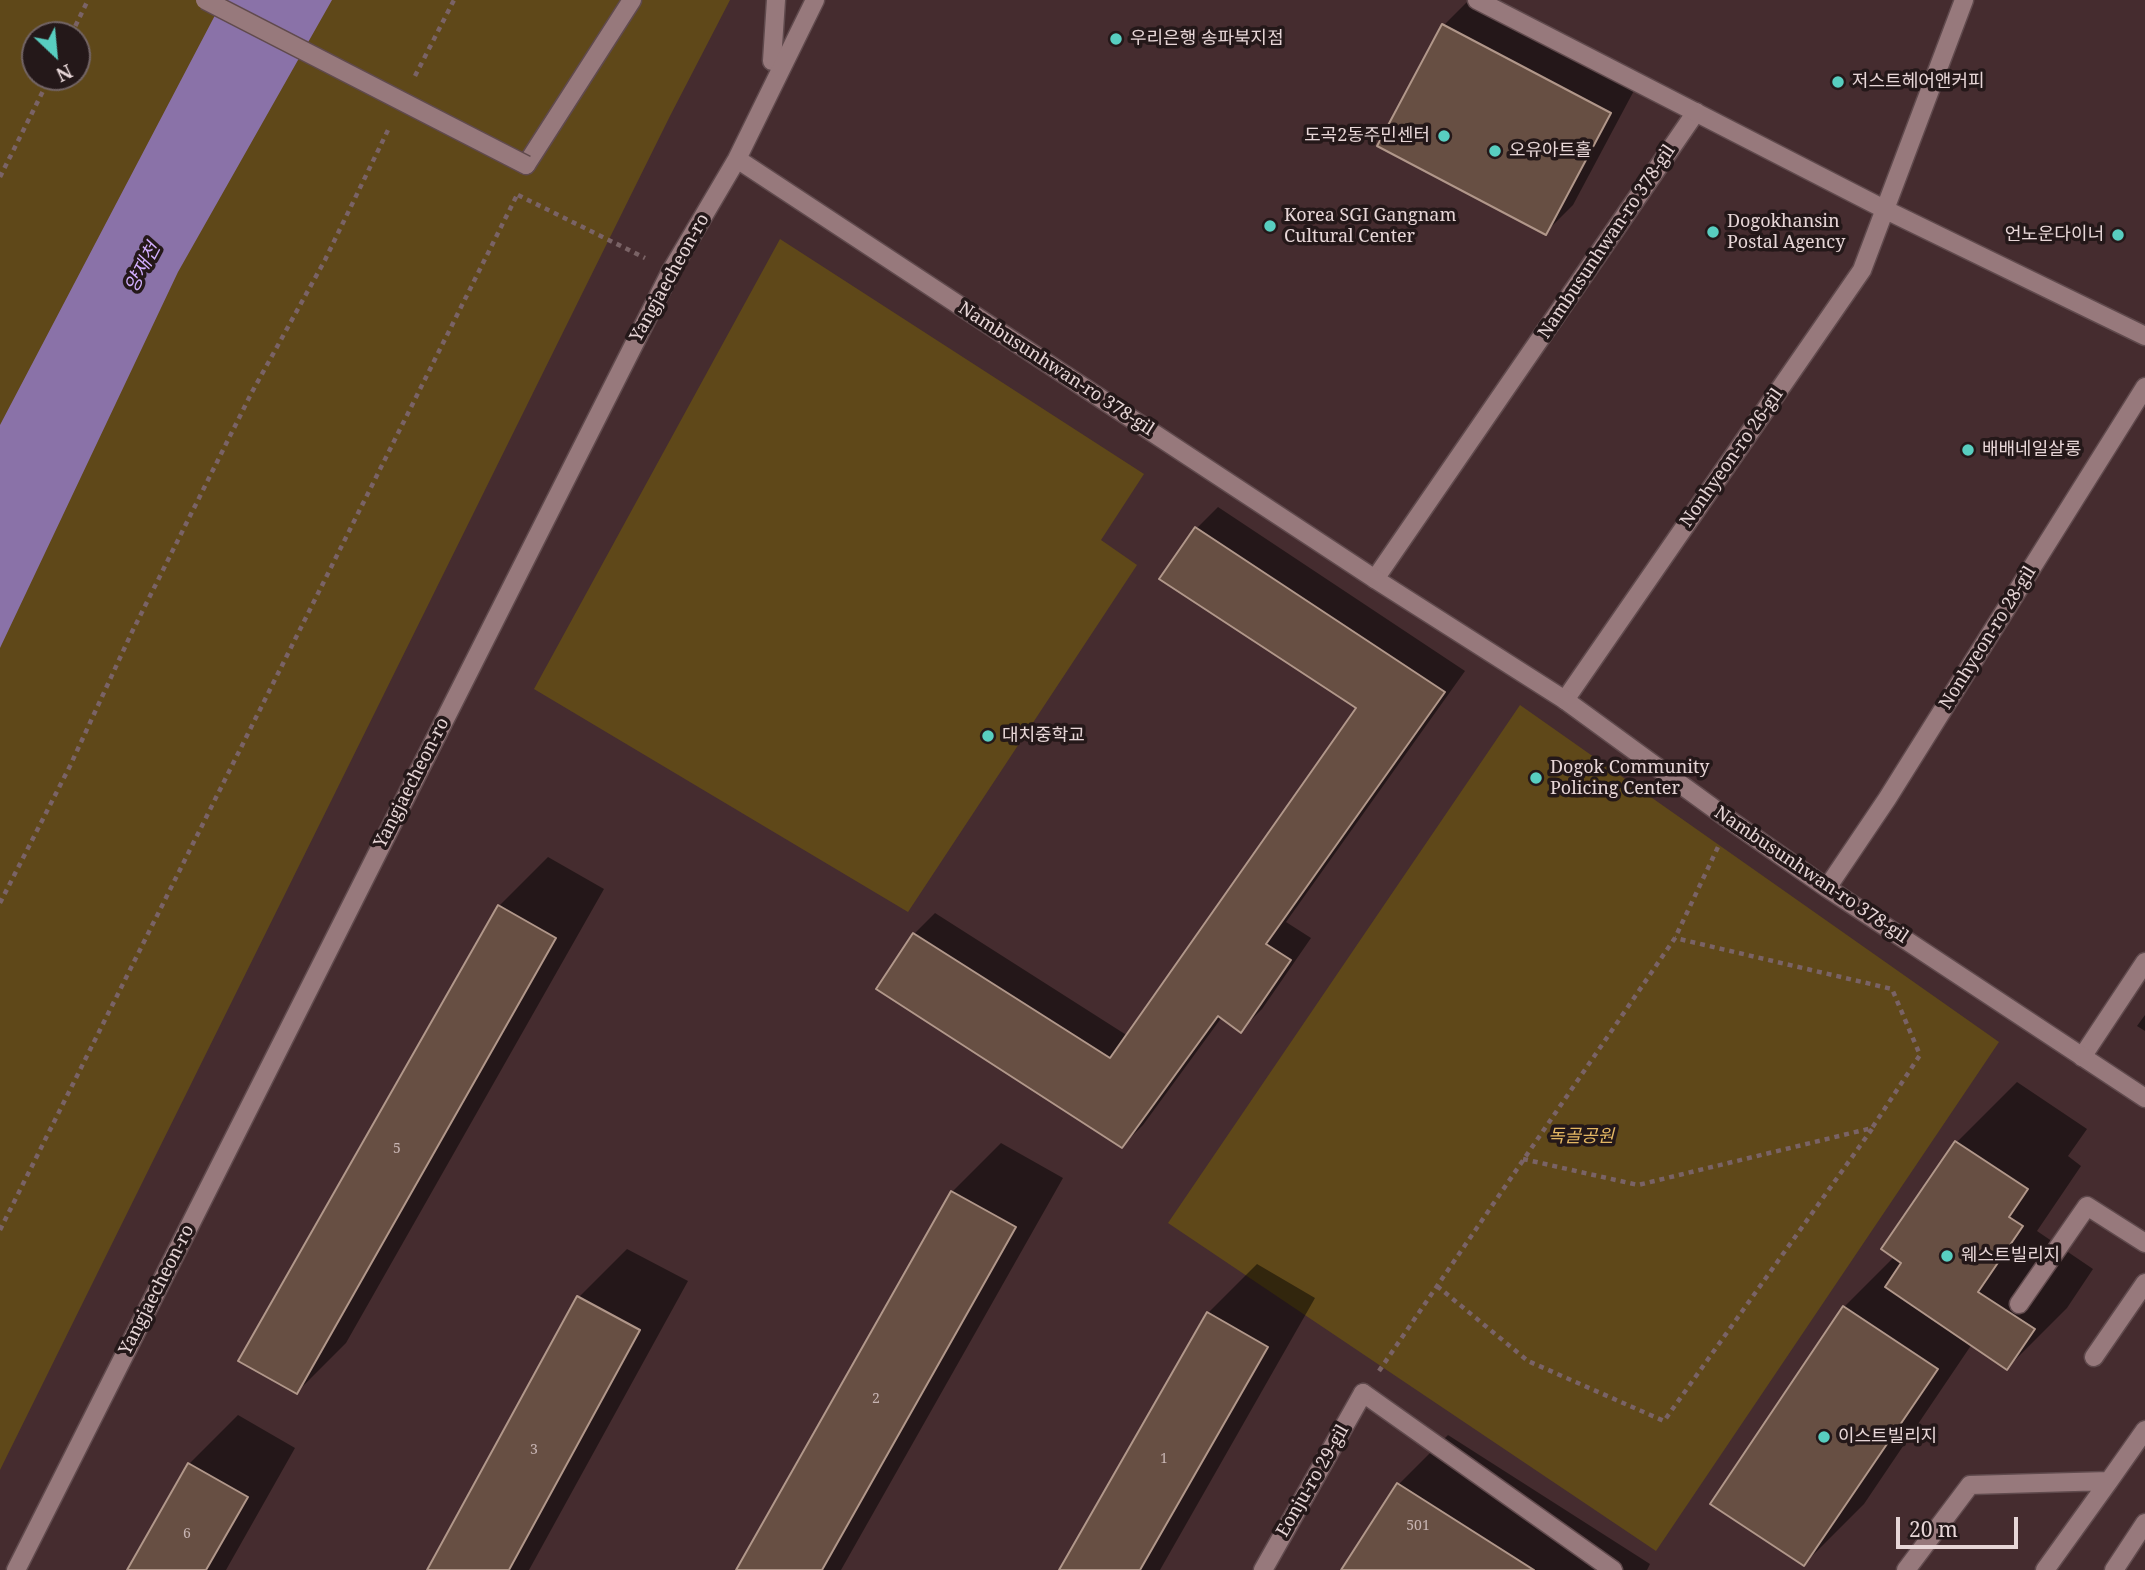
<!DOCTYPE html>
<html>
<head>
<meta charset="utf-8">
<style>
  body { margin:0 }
  #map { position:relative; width:2145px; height:1570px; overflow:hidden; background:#452c2f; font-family:"Noto Serif",serif }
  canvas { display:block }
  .north { position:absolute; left:21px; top:21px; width:70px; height:70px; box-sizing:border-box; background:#241819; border:2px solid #726465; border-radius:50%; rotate:154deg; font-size:19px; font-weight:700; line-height:28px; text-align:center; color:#e7d6d7 }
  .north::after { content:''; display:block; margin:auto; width:24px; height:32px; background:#58cec0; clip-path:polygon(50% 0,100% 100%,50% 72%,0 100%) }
  .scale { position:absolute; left:1896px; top:1517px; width:122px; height:32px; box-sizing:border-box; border:4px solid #e7d6d7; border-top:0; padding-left:9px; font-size:21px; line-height:24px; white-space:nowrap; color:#e7d6d7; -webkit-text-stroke:5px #241819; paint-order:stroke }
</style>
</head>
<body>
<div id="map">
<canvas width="2145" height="1570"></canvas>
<div class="north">N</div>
<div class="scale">20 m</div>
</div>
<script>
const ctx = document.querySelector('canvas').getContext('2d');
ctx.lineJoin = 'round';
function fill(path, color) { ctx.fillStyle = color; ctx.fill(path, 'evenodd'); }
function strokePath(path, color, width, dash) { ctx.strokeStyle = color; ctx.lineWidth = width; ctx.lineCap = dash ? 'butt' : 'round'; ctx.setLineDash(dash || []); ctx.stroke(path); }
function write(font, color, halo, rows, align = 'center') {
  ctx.font = font + ' "Noto Serif","Noto Sans KR",serif'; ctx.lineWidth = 7; ctx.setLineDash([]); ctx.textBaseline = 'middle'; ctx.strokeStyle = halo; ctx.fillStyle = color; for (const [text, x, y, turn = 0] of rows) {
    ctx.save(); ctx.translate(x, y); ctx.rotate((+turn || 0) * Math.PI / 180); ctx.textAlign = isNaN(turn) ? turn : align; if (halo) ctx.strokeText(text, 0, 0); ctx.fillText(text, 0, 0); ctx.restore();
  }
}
fill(new Path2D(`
  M0 0H730L670 116 0 1470ZM35 35H77V77H35Z
  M780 239 1144 474 1101 540 1137 565 908 912 534 689Z
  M1520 705 1999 1042 1656 1551 1168 1223Z`), '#5f4819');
fill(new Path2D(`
  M223 0H332L178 272 0 648V425Z`), '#8a72a8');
fill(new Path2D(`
  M1469 0 1637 85 1573 205 1546 232 1444 25Z
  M1218 507 1465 671 1286 922 1311 938 1262 1009 1241 1030 1222 1017 1143 1125 1122 1146 914 934 935 913 1128 1036 1359 707 1162 578 1197 528Z
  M548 857 604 889 346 1343 297 1392 499 906Z
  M2145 1015V1031L2137 1026Z
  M2017 1082 2087 1129 2068 1156 2081 1166 2037 1231 2093 1269 2067 1308 2007 1368 1972 1344 1864 1504 1804 1564 1844 1307 1895 1256 1884 1248 1957 1142Z
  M1001 1143 1063 1178 841 1570H738L952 1192Z
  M627 1249 688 1281 529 1570H429L579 1297Z
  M1257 1264 1315 1298 1160 1570H1061L1208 1313Z
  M238 1415 295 1448 226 1570H129L189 1464Z
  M1448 1435 1650 1564 1647 1570H1343L1399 1484Z`), '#0007');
const building = new Path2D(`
  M1442 24 1611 113 1546 235 1377 146Z
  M1195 527 1445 692 1266 944 1291 960 1241 1033 1218 1016 1122 1148 876 989 913 933 1110 1058 1356 708 1159 579Z
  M498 905 556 938 297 1394 238 1361Z
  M1955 1141 2028 1189 2009 1217 2023 1226 1978 1292 2035 1329 2007 1370 1885 1287 1901 1263 1881 1249Z
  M951 1191 1016 1227 822 1570H736Z
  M577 1296 640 1330 509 1570H427Z
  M1843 1306 1938 1369 1804 1566 1710 1504Z
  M1207 1312 1268 1347 1140 1570H1059Z
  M188 1463 248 1497 206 1570H127Z
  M1397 1483 1534 1570H1341Z`);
fill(building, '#674f43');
strokePath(building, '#b1978a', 2);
const service = new Path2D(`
  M1375 579 1696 112
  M2019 1304 2087 1206 2145 1243
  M2094 1357 2145 1283
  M1363 1393 1613 1570
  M1906 1570 1970 1485 2109 1481 2145 1430
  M2045 1570 2109 1481
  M2114 1570 2145 1523`);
const pedestrian = new Path2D(`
  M772 61 776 0
  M526 165 632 0`);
const minor = new Path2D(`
  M1477 0 1886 210 2145 336
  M1565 700 1862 270 1964 0
  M2082 1057 2145 962
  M1263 1570 1363 1393`);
const tertiary = new Path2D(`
  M737 159 1375 579 1565 700 1731 821 1827 888 2145 1098
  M1827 888 1887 799 2145 387
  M16 1570 671 271 737 159 815 0`);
strokePath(service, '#604a4d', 21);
strokePath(pedestrian, '#604a4d', 21);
strokePath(minor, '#604a4d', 21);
strokePath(tertiary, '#604a4d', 21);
strokePath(new Path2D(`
  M71 35 88 0
  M415 76 454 0
  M0 177 50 77
  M518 195 645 258
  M0 903 70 766 131 634 252 392 325 260 389 128
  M1523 1159 1638 1185 1872 1128 1920 1055 1892 989 1675 938
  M0 1230 518 193
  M1437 1286 1528 1361 1664 1421 1872 1129
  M1379 1371 1675 938 1718 847`), '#7a6366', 4.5, [5, 5]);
strokePath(service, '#97797c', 18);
strokePath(pedestrian, '#97797c', 18);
strokePath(minor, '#97797c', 18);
strokePath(tertiary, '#97797c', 18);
const pedestrianBridge = new Path2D(`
  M205 0 526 165`);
strokePath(pedestrianBridge, '#604a4d', 21, []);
strokePath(pedestrianBridge, '#97797c', 18);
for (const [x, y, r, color] of [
  [1116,39,7,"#58cec0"],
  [1838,82,7,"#58cec0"],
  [1444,136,7,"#58cec0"],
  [1495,151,7,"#58cec0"],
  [1270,226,7,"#58cec0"],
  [1713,232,7,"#58cec0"],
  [2118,235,7,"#58cec0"],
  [1968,450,7,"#58cec0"],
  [988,736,7,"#58cec0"],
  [1536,778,7,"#58cec0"],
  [1947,1256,7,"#58cec0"],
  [1824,1437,7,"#58cec0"]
]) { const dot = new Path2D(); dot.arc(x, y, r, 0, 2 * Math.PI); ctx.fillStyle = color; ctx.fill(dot); strokePath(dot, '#241819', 2.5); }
write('14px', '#c7b4b2', null, [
  ["5",397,1149],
  ["2",876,1399],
  ["3",534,1450],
  ["1",1164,1459],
  ["501",1418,1526],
  ["6",187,1534]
]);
write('18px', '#e7d6d7', '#241819', [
  ["우리은행 송파북지점",1130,39],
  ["저스트헤어앤커피",1852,82],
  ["도곡2동주민센터",1430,136,"right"],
  ["오유아트홀",1509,151],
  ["Korea SGI Gangnam",1284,216],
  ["Cultural Center",1284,237],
  ["Dogokhansin",1727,222],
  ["Postal Agency",1727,243],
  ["언노운다이너",2104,235,"right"],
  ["배배네일살롱",1982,450],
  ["대치중학교",1002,736],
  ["Dogok Community",1550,768],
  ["Policing Center",1550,789],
  ["웨스트빌리지",1961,1256],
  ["이스트빌리지",1838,1437]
], 'left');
write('18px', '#e7d6d7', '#241819', [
  ["Nambusunhwan-ro 378-gil",1607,242,-56],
  ["Yangjaecheon-ro",670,278,-61],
  ["Nambusunhwan-ro 378-gil",1056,369,33],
  ["Nonhyeon-ro 26-gil",1732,458,-55],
  ["Nonhyeon-ro 28-gil",1988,638,-58],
  ["Yangjaecheon-ro",412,783,-63],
  ["Nambusunhwan-ro 378-gil",1811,875,34],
  ["Yangjaecheon-ro",157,1290,-63],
  ["Eonju-ro 29-gil",1313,1481,-60]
]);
write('italic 18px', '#e4b763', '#241819', [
  ["독골공원",1581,1137]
]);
write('italic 19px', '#d1aefd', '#241819', [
  ["양재천",143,268,-62]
]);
</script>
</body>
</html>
